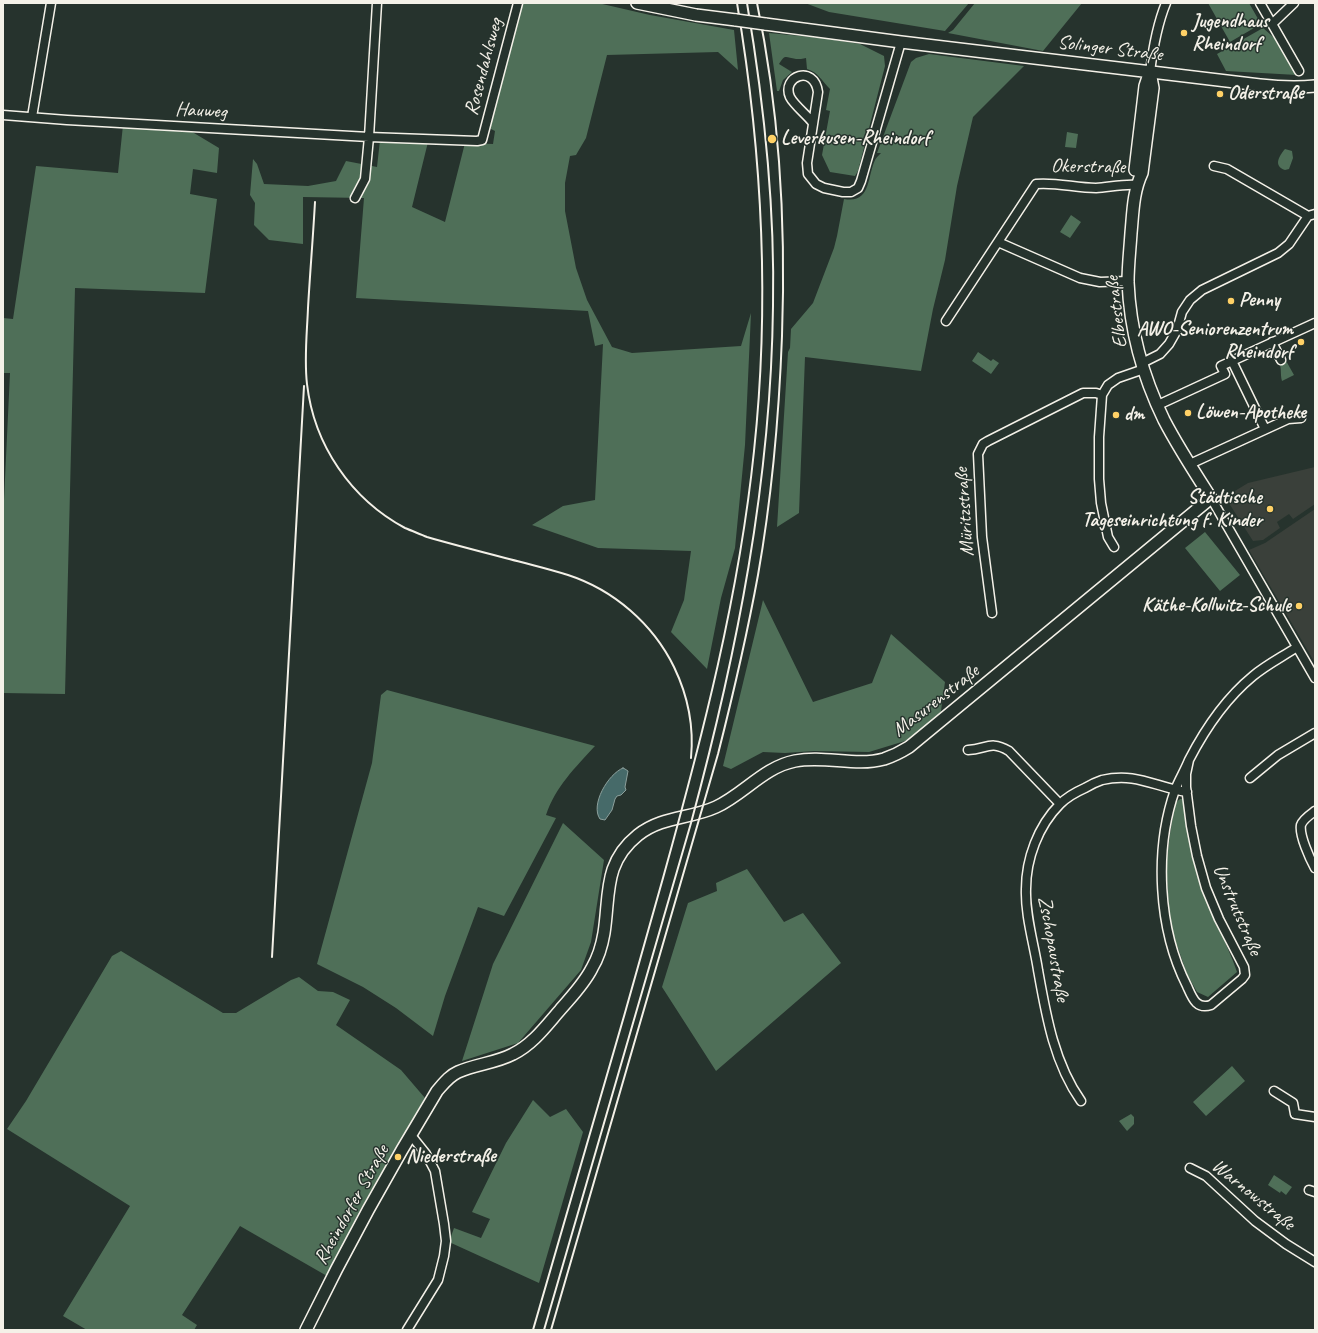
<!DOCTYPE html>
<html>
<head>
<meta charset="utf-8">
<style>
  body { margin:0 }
  #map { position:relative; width:1318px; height:1333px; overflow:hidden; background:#26332d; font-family:Caveat,sans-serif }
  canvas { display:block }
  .frame { position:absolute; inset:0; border:4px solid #f4f1e8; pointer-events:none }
</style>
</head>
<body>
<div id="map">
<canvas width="1318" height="1333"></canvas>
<div class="frame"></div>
</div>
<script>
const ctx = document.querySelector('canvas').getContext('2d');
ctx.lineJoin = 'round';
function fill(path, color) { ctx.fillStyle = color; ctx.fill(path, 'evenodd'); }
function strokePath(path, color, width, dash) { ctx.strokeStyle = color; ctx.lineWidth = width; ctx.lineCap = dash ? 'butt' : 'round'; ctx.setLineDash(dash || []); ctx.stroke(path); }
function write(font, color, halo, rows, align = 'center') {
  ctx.font = font + ' Caveat,sans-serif'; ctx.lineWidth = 3; ctx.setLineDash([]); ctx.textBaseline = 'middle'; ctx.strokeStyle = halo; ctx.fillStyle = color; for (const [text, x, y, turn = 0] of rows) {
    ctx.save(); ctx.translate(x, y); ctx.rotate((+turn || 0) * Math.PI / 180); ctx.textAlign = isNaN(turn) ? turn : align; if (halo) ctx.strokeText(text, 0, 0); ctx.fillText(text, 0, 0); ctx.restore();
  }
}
fill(new Path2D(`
  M1315 467V504L1293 519 1289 514 1277 522 1280 528 1263 540 1253 541 1225 497 1248 483Z
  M1315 509V663L1249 550 1265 543Z`), '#3a403a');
fill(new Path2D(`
  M522 3H598L650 15 734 30 738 70 718 52 607 55 586 138 576 155 570 156 565 183V211L576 268 587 300 612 347 632 353 741 346 751 313 745 445 735 548 721 598 707 669 671 632 684 600 691 551 598 548 532 525 563 506 595 500 603 344 595 346 588 311 356 298 364 198 303 197V244L269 240 254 225 255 203 250 195 253 159 257 164 264 184 308 186 336 181 346 161 377 167 380 140 428 142 412 207 445 222 465 143 493 144 495 131 489 128Z
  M805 3H969L945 31 829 12Z
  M975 3H1082L1043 51 948 33 953 30Z
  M1208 3H1249L1261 24 1230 42Z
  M1263 28 1279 42 1297 75 1226 71 1217 54Z
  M769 33 822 38 860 44 884 56 885 66 858 171 855 176 830 172 822 155 830 111 826 110 830 89C822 81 818 72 807 69L806 58C803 59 799 59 796 59 785 57 785 54 779 64L792 72 783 80 779 91H777Z
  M929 54 1024 66 973 117 957 186 945 260 933 309 921 371 805 357 799 513 777 527 788 352 790 348 791 329 813 303 834 248 837 236 844 199C871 204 867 177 875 160 876 158 879 155 881 153H877L911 62 916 58Z
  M123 125 189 130 219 148 217 173 193 169 190 194 217 199 205 293 75 288 65 694 3 693V521L10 373H3V318L13 319 36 166 118 173Z
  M1067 132 1078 134 1076 148 1065 147Z
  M1285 149 1292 151 1293 158 1289 169 1285 170C1273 166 1279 156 1285 149Z
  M1071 215 1081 222 1070 238 1060 232Z
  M978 352 991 361 993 359 999 363 991 374 972 361Z
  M1285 359 1294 375 1282 381C1280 374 1282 369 1279 362Z
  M1205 532 1240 575 1220 591 1185 548Z
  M763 600 813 702 872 683 891 634 945 682 940 718 905 741 869 752 814 751 785 753 763 752 731 769 723 766Z
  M387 690 595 746C575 768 556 786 546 815L556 818 504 916 478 907 445 996 433 1036 396 1008 363 987 317 964 372 763 381 695Z
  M1180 799H1182L1184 803 1210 906 1233 961 1237 972 1208 997 1197 992 1187 974 1170 925 1166 864 1170 834 1175 803Z
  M563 823 604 860 591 942 581 970 518 1043 462 1061 493 964Z
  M747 869 784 922 803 913 841 963 716 1071 662 987 688 903 717 891 716 883Z
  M121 951 223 1013H236L291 980 299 977 318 991 333 992 350 1000 336 1025 401 1070 425 1098 359 1212 327 1276 240 1226 182 1315 197 1325 194 1330H87L63 1316 130 1206 7 1129 26 1101 112 956Z
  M1232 1066 1245 1081 1206 1116 1193 1102Z
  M533 1100 550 1117 566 1109 583 1132 539 1283 449 1242 454 1228 481 1238 490 1219 472 1212 506 1143Z
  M1131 1114 1134 1117V1124L1127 1131 1119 1121Z
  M1274 1175 1292 1187 1286 1195 1281 1191 1280 1193 1268 1185Z`), '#4f6f58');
const water = new Path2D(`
  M623 768 625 769 628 771 625 787 626 790 621 795 617 796 615 799 612 810 605 820 600 819C590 805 608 774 623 768Z`);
fill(water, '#466a69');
strokePath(water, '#8ca09c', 1);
const street = new Path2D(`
  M1260 3 1299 71
  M1272 24 1294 3
  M1150 72C1153 48 1157 25 1166 3
  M3 115 67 120 369 137 477 141 482 140 518 3
  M32 117 51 3
  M813 123C807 115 794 105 790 97 781 76 814 64 818 92L807 163 808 174 816 184 824 188 843 192H851L858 188 861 181 901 42
  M1214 166 1227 169 1308 216
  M355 198 365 179 369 137 377 3
  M998 242 1080 278 1100 282 1128 281
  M946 321 1036 184C1056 182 1076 188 1096 188 1110 187 1123 184 1137 185
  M1272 342 1281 360
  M1232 361 1265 429
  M1142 363 1160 354 1169 344 1177 330 1182 312 1190 300 1202 290 1278 253 1289 244 1308 216 1315 214
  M1158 405 1225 374 1221 366 1315 323
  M1190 464 1288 419 1301 418
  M1211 498 1315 678
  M1114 547 1108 537 1101 503 1099 479V437L1102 395 1108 385 1118 378 1144 369
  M992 613 982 537 978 454 983 444 988 441 1083 393H1096L1102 395
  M968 750C987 749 990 740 1009 751L1060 804
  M1189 760 1186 774V787L1191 826 1197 856 1206 888 1219 919 1244 967 1245 975 1242 979 1211 1005C1196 1010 1192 997 1187 986 1158 929 1154 850 1175 790 1179 780 1185 770 1189 760Z
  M1189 760C1205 729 1225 699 1253 676 1266 665 1282 657 1297 647
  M1250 778 1278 755 1315 733
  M1315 811C1311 814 1303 819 1301 825 1299 835 1310 859 1315 868
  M1274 1091 1293 1103 1295 1114 1315 1117
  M1081 1101C1054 1063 1046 1015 1038 970 1034 944 1025 915 1026 889 1026 859 1038 826 1060 804 1067 797 1076 792 1085 788 1090 785 1096 782 1102 780 1136 772 1155 787 1187 792
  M1190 1168 1206 1176 1255 1221 1286 1244 1315 1262
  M1309 1190 1315 1192
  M407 1330 438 1280 444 1256 446 1241 444 1224 435 1171 426 1154 414 1139 410 1137`);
const secondary = new Path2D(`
  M637 3 696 15 736 20
  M765 24 901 42 1260 85C1278 87 1296 88 1315 86
  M1135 170 1145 86 1149 74
  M306 1330C346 1248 390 1168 437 1091 444 1083 449 1076 458 1072 476 1064 496 1063 513 1054 533 1044 546 1026 560 1010 571 997 584 984 592 968 598 958 602 945 604 933 610 895 603 863 638 835 662 816 690 819 716 807 744 794 764 767 795 761 825 755 855 767 884 759 893 756 901 752 909 747L1211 498C1195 473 1178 447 1164 420 1143 377 1130 329 1128 282 1128 266 1130 249 1131 233 1133 212 1133 192 1142 173L1153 88 1150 72`);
strokePath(street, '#f4f1e8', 11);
strokePath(secondary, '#f4f1e8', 14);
strokePath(street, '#26332d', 8);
strokePath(secondary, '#26332d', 11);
strokePath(new Path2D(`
  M315 202C313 238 310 273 308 308 307 333 304 359 307 384 314 445 351 499 405 528 412 531 420 534 427 537 458 546 490 554 521 562 536 566 552 570 568 575 614 590 653 624 674 667 688 696 694 727 691 758
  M272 957 304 386
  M533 1330C577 1179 621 1029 663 878 702 738 739 596 754 451 770 302 762 151 737 3
  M544 1330 691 823C737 653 771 482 773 306 775 204 764 103 747 3
  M551 1330 718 754C733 695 747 635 758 575 772 496 779 416 782 336 786 224 780 113 757 3`), '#f4f1e8', 2);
const secondaryBridge = new Path2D(`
  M736 20 765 24`);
strokePath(secondaryBridge, '#f4f1e8', 14, []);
strokePath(secondaryBridge, '#26332d', 11);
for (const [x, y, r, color] of [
  [1184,33,4,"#ffd166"],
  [1220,94,4,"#ffd166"],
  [772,139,5,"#ffd166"],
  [1231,301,4,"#ffd166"],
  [1301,342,4,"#ffd166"],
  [1188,413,4,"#ffd166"],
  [1116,415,4,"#ffd166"],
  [1270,509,4,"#ffd166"],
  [1299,606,4,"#ffd166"],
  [398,1157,4,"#ffd166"]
]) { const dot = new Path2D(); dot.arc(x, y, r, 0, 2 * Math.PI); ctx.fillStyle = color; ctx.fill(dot); strokePath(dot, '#26332d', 1.5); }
write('bold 20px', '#f4f1e8', '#26332d', [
  ["Jugendhaus",1192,22],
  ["Rheindorf",1192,45],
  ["Oderstraße",1228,94],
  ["Leverkusen-Rheindorf",781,139],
  ["Penny",1239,301],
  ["AWO-Seniorenzentrum",1293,330,"right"],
  ["Rheindorf",1293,353,"right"],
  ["Löwen-Apotheke",1196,413],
  ["dm",1124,415],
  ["Städtische",1262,498,"right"],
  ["Tageseinrichtung f. Kinder",1262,521,"right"],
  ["Käthe-Kollwitz-Schule",1291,606,"right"],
  ["Niederstraße",406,1157]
], 'left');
write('20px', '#f4f1e8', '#26332d', [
  ["Solinger Straße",1110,49,7],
  ["Rosendahlsweg",484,67,-75],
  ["Hauweg",201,111,3],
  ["Okerstraße",1088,167,1],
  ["Elbestraße",1117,312,-97],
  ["Müritzstraße",965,512,-94],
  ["Masurenstraße",936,701,-38],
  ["Unstrutstraße",1237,910,67],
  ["Zschopaustraße",1053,949,80],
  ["Warnowstraße",1253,1195,39],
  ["Rheindorfer Straße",352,1205,-61]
]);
</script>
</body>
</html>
